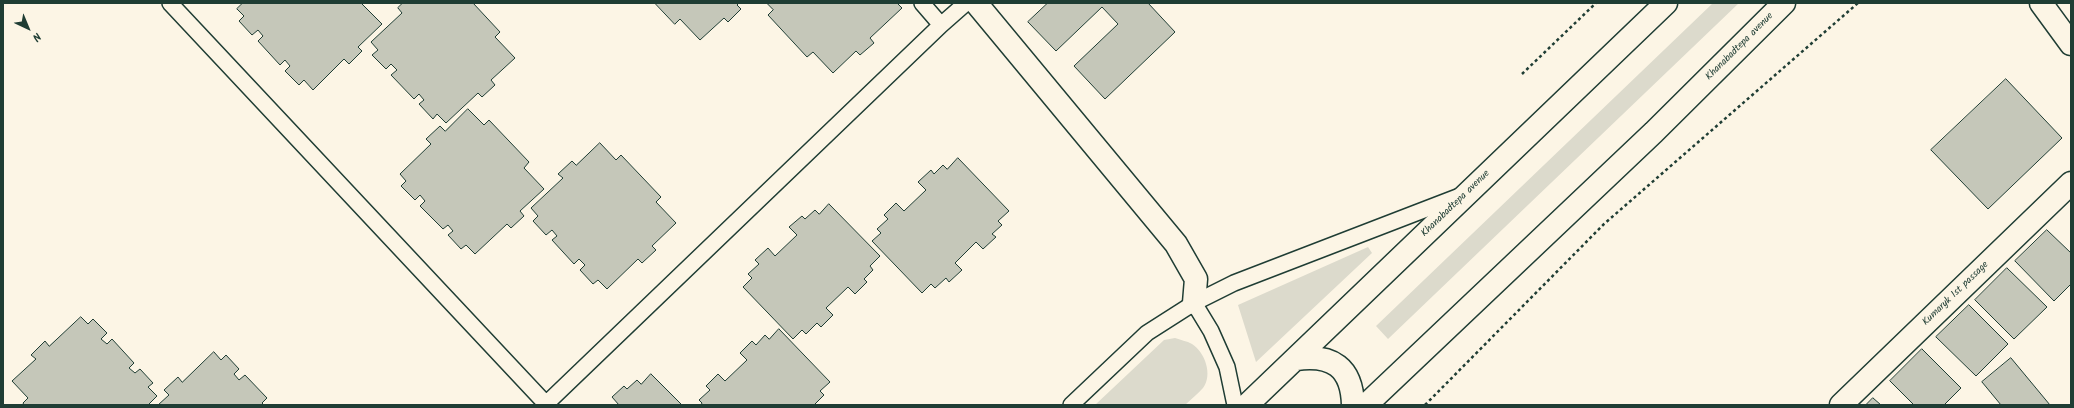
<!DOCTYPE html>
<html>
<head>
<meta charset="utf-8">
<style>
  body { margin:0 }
  #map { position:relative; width:2074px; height:408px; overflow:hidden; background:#fcf5e5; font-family:Kalam,sans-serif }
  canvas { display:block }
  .frame { position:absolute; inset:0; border:4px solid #1f3d34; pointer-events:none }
  .north { position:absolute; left:8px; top:8px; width:40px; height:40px; -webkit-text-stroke:3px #fcf5e5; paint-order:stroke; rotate:136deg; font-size:11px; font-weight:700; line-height:16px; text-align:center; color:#1f3d34 }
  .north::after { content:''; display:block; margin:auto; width:14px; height:18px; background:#1f3d34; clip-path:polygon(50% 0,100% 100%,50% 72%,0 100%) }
</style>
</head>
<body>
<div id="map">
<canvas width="2074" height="408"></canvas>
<div class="frame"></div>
<div class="north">N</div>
</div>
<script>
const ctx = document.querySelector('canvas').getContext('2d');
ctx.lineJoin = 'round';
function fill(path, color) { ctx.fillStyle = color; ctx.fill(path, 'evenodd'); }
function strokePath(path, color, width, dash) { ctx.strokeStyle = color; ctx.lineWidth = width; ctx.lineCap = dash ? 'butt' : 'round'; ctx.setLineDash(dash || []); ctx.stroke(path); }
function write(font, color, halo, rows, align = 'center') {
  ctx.font = font + ' Kalam,sans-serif'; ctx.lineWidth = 4; ctx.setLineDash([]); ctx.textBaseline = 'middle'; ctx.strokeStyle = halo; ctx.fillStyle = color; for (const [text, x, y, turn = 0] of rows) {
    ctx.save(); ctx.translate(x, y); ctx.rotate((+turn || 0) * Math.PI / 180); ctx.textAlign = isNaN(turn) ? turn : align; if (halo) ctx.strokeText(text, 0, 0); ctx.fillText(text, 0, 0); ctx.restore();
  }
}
fill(new Path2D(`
  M1713 3H1739L1388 339 1376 326Z
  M1368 247 1372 253 1256 362 1238 305Z
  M1175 338C1180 340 1187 341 1192 344 1205 352 1213 375 1203 388 1198 394 1191 399 1185 405H1095L1164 340Z`), '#dcdacc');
const building = new Path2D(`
  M243 3H361L382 24 358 47 362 51 349 64 344 59 313 90 304 80 299 85 285 71 290 66 285 60 280 65 258 41 263 36 258 30 252 35 239 21 244 16 237 9Z
  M403 3H473L500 32 495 37 515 58 491 80 495 85 482 97 478 93 446 123 437 114 433 119 419 104 424 100 419 94 414 99 391 75 397 70 391 64 386 69 372 55 378 50 371 42 402 13 398 8Z
  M655 3H739L737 5 741 9 728 22 724 18 700 40 680 19 675 24Z
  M767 3H897L902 8 870 38 874 43 860 55 856 51 833 73 813 52 807 57 768 15 773 10Z
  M1048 3H1148L1175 32 1105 99 1074 66 1118 24 1102 7 1056 51 1028 22Z
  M2006 79 2062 138 1988 209 1931 150Z
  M468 109 484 125 489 120 529 162 524 168 544 189 520 211 524 216 511 228 507 224 475 254 466 245 461 249 448 235 453 231 448 225 443 229 420 206 425 201 420 195 415 200 401 186 406 181 400 174 431 144 426 139 440 126 445 131Z
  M600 143 616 160 621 155 661 197 656 202 676 223 652 246 656 250 642 263 638 259 607 289 598 280 593 284 580 270 585 265 579 259 574 264 552 240 557 236 552 230 546 235 533 221 538 216 531 208 563 178 558 174 572 161 576 165Z
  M958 158 1009 211 998 221 1002 225 992 234 996 237 983 249 976 242 955 263 962 270 949 282 946 278 935 288 931 284 922 293 872 241 881 233 877 229 888 219 884 215 896 203 904 211 926 190 918 182 931 170 934 174 943 165 947 169Z
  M829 204 880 256 870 266 873 270 864 279 867 282 855 294 848 287 826 308 833 315 821 327 817 323 806 334 802 330 793 339 743 287 752 278 748 274 759 264 755 260 768 248 775 256 797 235 789 227 802 216 805 219 815 210 819 214Z
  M2047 230 2071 253V284L2054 301 2015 261Z
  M2007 268 2047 307 2014 339 1975 300Z
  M1969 305 2008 344 1976 376 1936 337Z
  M81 317 88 324 93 319 107 333 101 339 107 344 112 339 134 363 129 368 135 373 140 369 153 383 148 387 157 396 148 405H24L23 403 28 398 12 381 36 359 31 355 45 341 49 346Z
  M779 329 830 382 820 391 824 395 814 405H701L702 403 699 400 710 390 706 386 718 374 725 381 747 360 740 353 752 341 756 345 765 335 769 339Z
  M1922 349 1961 388 1944 405H1914L1890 381Z
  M214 352 221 360 226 355 239 369 234 374 239 380 245 375 267 398 262 403 264 405H158L169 395 164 390 178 377 182 382Z
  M2011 358 2050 405H2001L1982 382Z
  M651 374 682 405H619L612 397 624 386 627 389 637 380 641 384Z
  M1873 398 1881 405H1866Z`);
fill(building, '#c5c7b9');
strokePath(building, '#1f3d34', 1);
const lane = new Path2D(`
  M170 3 546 404
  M922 3 941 25 966 3
  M1194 303 1211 331 1227 367 1235 405
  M545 405 941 25
  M1071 405 1147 333 1194 303 1234 283 1460 196`);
const street = new Path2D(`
  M976 3 1176 244 1196 279 1194 303
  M1841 405 2071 183`);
const secondary = new Path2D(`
  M2041 3 2071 44`);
const highway = new Path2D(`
  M1296 359C1332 354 1352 367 1353 405
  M1247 405 1666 3
  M1366 405 1654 132 1784 3`);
strokePath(lane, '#1f3d34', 18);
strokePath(street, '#1f3d34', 25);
strokePath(secondary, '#1f3d34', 25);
strokePath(highway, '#1f3d34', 25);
strokePath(new Path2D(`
  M1522 74 1596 3
  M1425 405 1604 224 1858 3`), '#1f3d34', 2.5, [3, 3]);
strokePath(lane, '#fcf5e5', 15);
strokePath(street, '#fcf5e5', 22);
strokePath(secondary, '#fcf5e5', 22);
strokePath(highway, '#fcf5e5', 22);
write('10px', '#1f3d34', '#fcf5e5', [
  ["Khanabadtepa avenue",1740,47,-45],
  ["Khanabadtepa avenue",1456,204,-44],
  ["Kumaryk 1st passage",1956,294,-44]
]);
</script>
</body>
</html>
